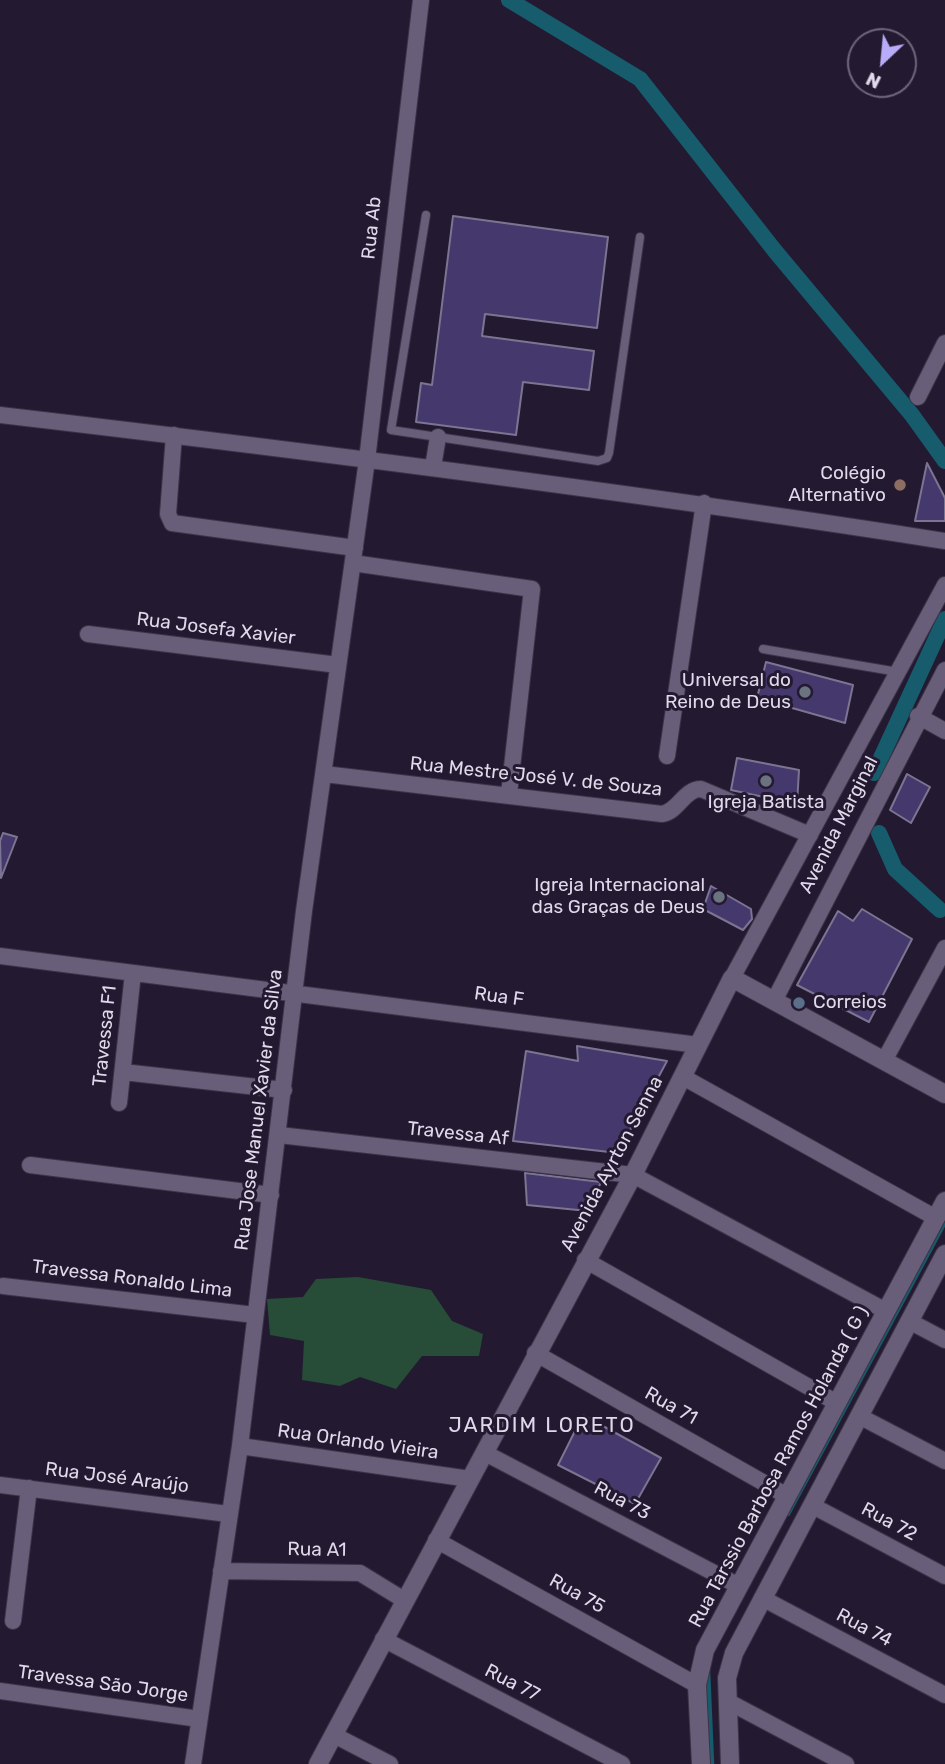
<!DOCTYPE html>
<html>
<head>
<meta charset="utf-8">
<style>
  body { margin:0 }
  #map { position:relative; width:945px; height:1764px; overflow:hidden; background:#231a31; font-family:Rubik,sans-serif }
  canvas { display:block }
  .north { position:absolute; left:847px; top:28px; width:70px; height:70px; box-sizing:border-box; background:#231a31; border:2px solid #6e667b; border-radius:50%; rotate:206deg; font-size:19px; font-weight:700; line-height:28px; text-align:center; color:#dfd9e9 }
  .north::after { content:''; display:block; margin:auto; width:24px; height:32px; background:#b8abf7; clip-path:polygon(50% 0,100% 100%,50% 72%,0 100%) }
</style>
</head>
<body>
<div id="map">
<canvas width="945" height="1764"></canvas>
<div class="north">N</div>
</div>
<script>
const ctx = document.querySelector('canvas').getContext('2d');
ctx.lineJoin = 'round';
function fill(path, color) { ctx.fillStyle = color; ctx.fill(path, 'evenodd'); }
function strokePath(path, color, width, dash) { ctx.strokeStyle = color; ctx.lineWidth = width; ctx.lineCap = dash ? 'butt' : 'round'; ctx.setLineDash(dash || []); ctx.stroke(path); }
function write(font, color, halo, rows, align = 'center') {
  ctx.font = font + ' Rubik,sans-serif'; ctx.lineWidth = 6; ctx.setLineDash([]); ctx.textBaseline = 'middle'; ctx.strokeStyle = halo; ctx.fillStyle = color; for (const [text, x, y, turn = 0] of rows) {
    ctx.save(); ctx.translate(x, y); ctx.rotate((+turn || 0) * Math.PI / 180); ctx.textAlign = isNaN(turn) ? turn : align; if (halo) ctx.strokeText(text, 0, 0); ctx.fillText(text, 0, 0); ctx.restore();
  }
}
fill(new Path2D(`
  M358 1277 431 1290 452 1321 483 1334 479 1356H422L396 1389 360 1377 340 1386 302 1380 304 1341 270 1335 267 1299 303 1297 316 1279Z`), '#274c38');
strokePath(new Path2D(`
  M788 1514 945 1222
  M708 1670 712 1764`), '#175c6c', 4.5);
strokePath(new Path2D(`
  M509 0 640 79 775 251 912 415 945 461
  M874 773 945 619
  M879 833 895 869 940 910`), '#175c6c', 16);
const building = new Path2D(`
  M453 216 608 237 597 328 485 314 482 336 594 351 589 390 523 382 516 435 416 422 421 383 432 385Z
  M927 463 945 498V521H915Z
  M766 662 853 685 845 723 757 698Z
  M737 758 799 770 797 804 731 790Z
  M907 774 930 787 911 823 890 810Z
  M3 833 17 837 1 878 0 841Z
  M711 886 751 909 752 919 743 930 703 909Z
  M862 909 912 939 869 1022 797 985 838 911 853 921Z
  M577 1046 667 1061 618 1153 513 1141 526 1051 578 1061Z
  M525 1173 601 1182 588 1211 527 1205Z
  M583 1415 661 1458 635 1504 558 1465Z`);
fill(building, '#45386c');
strokePath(building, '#7b7592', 2);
const service = new Path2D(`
  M426 215 391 430 598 461 607 458 609 453 640 237
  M763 649 898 672`);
const minor = new Path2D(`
  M918 397 945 343
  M0 415C316 452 631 492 945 541
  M174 435 168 514 172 523 355 548
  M433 467 438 437
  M353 563 532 589 509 794
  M88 634 338 665
  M918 716 945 731
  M667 756 704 503
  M324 774 662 814C678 812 684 789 701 789L810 835
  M0 956 698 1045
  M732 978 945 585
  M774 1001 945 670
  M884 1061 945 948
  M123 1072 284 1090
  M683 1077 936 1218
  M119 1103 133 973
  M279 1135 633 1175 886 1311
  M30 1165 271 1195
  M585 1260 837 1403
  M3 1286 255 1315
  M909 1321 945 1340
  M535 1353 787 1496
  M859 1416 945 1461
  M240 1446 470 1479
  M485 1453 739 1586
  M0 1485 228 1514
  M813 1506 945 1576
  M436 1540 697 1685
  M221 1571 360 1573 404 1600
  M762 1598 945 1695
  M13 1621 29 1488
  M383 1639 622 1764
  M0 1691 199 1719
  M727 1701 846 1764
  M334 1735 390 1764
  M193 1764 240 1446 304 911 367 460 421 0`);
const tertiary = new Path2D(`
  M318 1764 633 1175 732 978 945 1094
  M701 1764 697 1685 705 1650 945 1201
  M730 1764 727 1678 734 1653 945 1254`);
strokePath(service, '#3b3447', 10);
strokePath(minor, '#3b3447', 18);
strokePath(tertiary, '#3b3447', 20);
strokePath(service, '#685e79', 8);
strokePath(minor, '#685e79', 16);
strokePath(tertiary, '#685e79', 18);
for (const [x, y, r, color] of [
  [900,485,7,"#8d6e63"],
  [805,692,7,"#6b7280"],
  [766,781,7,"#6b7280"],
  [719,897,7,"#6b7280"],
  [799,1003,7,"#5c6f8a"]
]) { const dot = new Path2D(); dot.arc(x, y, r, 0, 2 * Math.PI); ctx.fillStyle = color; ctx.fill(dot); strokePath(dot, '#231a31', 2.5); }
write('19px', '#dfd9e9', '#231a31', [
  ["Rua Ab",372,228,-84],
  ["Rua Josefa Xavier",216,629,7],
  ["Rua Mestre José V. de Souza",536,777,6],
  ["Avenida Marginal",839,825,-63],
  ["Rua F",499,997,8],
  ["Travessa F1",105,1036,-84],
  ["Rua Jose Manuel Xavier da Silva",259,1110,-83],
  ["Travessa Af",458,1134,6],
  ["Avenida Ayrton Senna",612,1164,-62],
  ["Travessa Ronaldo Lima",132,1279,7],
  ["Rua 71",671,1406,29],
  ["Rua Orlando Vieira",358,1442,8],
  ["Rua Tarssio Barbosa Ramos Holanda ( G )",779,1467,-62],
  ["Rua José Araújo",117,1478,7],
  ["Rua 73",622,1501,28],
  ["Rua 72",889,1522,28],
  ["Rua A1",317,1550,1],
  ["Rua 75",577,1594,29],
  ["Rua 74",864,1628,28],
  ["Rua 77",512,1683,27],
  ["Travessa São Jorge",103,1684,8]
]);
write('19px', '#dfd9e9', '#231a31', [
  ["Colégio",886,474],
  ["Alternativo",886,496],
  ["Universal do",791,681],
  ["Reino de Deus",791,703],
  ["Igreja Batista",766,803,"center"],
  ["Igreja Internacional",705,886],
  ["das Graças de Deus",705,908],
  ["Correios",813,1003,"left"]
], 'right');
ctx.letterSpacing = '2px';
write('21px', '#dfd9e9', '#231a31', [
  ["JARDIM LORETO",542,1426]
]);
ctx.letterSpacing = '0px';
</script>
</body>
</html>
